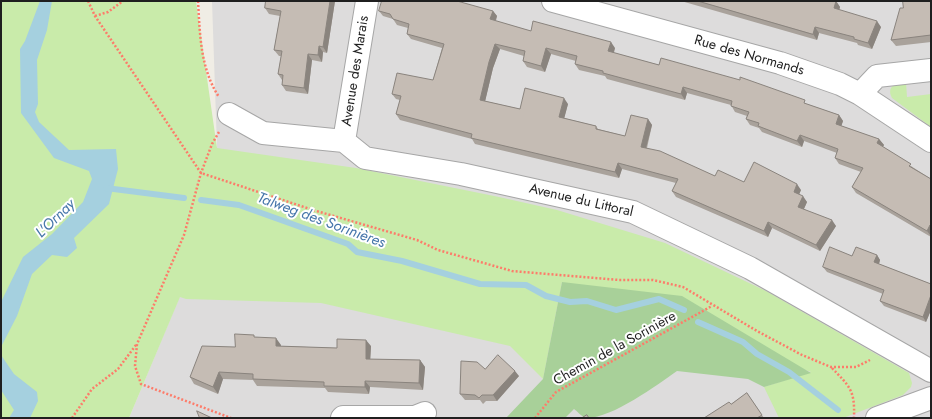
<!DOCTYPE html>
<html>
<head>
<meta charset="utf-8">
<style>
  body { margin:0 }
  #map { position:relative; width:932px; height:419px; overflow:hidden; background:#f0ede5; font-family:Jost,sans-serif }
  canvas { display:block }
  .frame { position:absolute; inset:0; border:2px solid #1f1f1f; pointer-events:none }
</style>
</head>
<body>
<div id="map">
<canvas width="932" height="419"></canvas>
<div class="frame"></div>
</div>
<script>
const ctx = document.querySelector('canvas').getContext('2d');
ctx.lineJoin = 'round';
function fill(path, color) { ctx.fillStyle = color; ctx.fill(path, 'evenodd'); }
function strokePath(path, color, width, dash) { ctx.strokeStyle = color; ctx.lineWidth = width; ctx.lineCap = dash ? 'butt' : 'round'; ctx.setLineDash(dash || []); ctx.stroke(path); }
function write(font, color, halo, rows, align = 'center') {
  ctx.font = font + ' Jost,sans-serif'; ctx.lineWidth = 4; ctx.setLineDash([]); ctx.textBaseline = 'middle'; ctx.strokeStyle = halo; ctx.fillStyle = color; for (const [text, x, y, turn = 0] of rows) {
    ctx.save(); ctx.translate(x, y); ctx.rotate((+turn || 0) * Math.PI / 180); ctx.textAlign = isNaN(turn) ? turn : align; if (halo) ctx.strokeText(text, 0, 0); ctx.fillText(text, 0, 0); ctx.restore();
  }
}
fill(new Path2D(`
  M212 1H931V418H129L190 272 217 147Z`), '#dddcdc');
fill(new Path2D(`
  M1 1H196L217 148 356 168 499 197 557 210 665 243 766 291 909 373 912 383 911 387 903 395 843 418H779L764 387 811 372 562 282 543 379 510 346 321 303 186 299 180 297 129 418H1Z
  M906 82 907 97 931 94V127L892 98C886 86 896 83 906 82Z`), '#c9ebaa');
fill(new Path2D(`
  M562 282 682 296 811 373 764 387 748 379 677 371C657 385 611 419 586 418 582 417 577 411 574 409L565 418H506L543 379Z`), '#a8d099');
fill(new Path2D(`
  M40 1H52L47 30 37 60 38 104 35 112 39 122 69 150 116 149 118 169 109 204 74 238 77 248 67 257 52 255 32 274 17 316 1 347V302L23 257 52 234 83 202 92 179 89 171 54 158 21 113 20 49 25 41Z
  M1 355 14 374 37 392 38 401 30 418H9L14 410 1 390Z`), '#a5d0df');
strokePath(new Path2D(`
  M106 188 184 198
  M201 200 239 205 348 244 357 252 402 261 480 284 526 285 546 296 570 302 587 301 616 310 659 299 684 310
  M698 322 743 342 757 354 789 372 838 410`), '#a5d0df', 6);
const minor = new Path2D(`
  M553 1 780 63 840 84 860 94 931 141
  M860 94 877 76 931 70
  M229 114 263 133 344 141 365 158 461 174 633 212 750 268 931 371
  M344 141 367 1
  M342 418 343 417H415L425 413
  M877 418 931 398`);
strokePath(minor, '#a6a6a6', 24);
strokePath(new Path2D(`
  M88 1 95 16 201 173 313 210 417 240 438 250 512 271 619 280H653L683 287 757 331 802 355 831 367H856L870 360
  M198 1C200 34 200 68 219 97
  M95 16 108 12 123 1
  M219 132 212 144 201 173 184 235 137 344 135 366 141 384 231 418
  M832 368C850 387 855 390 854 418
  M72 418 92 389 118 369 136 345
  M535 418 556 392 712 306`), '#fd7c6a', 2.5, [2, 2]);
strokePath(minor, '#fff', 22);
fill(new Path2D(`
  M266 1H335L327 53 323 52 322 62 312 60 308 94 286 91 282 85V80L278 74 281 56H279L274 50 280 16 269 14 265 8Z
  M681 1H836L840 7 839 10 881 27 872 49 858 45 857 43 819 33 817 40Z
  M931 1V42L896 46 891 40 903 8Z
  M379 11H493L497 16 496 21 531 31 615 48 614 53 807 104 839 115 843 121 841 126 879 139 884 145 883 147 914 168 931 179V237L856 193 852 187 861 172 839 164 835 158 837 153 804 141 802 147 762 132 759 128 750 125 746 119 747 116 735 112 731 105 687 93 685 100 607 79 605 76 579 70 575 64 576 61 551 54 545 72 527 67 523 61 524 56 500 49 493 68 485 101 520 109 568 104 564 118 596 126 598 129 625 136 648 119 652 125 647 148 715 176 744 182 801 190 799 194 807 202 804 209 836 226 820 251 772 228 768 237 676 197 672 191 676 183 622 169 619 178 475 144 472 139 400 120 396 114 400 100 396 99 392 94 433 80 442 48 411 39 407 34 408 28 397 25 393 19 383 16Z
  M877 255 880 260 879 264 931 284V310L926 322 884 306 880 301 883 294 827 272 823 267 852 256Z
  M256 337 281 345V346L337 348 371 346 370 359 420 360 425 367 423 390 370 387 369 394 328 392 325 388 257 386 253 380 223 379 218 394 194 384 190 377Z
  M485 369 519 376 497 401H486L483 404 480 400H465L460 394Z
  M747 393 764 418H704L731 404Z`), '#a9a29b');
fill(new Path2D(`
  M330 1H335L327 53 323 47Z
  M836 1 840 7 838 14 834 8Z
  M493 11 497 16 494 25 490 19Z
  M877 21 881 27 872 49 868 43Z
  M815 27 819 33 817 40 813 34Z
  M611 42 615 48 612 57 608 51Z
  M495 44 500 49 493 68 484 106 480 100 489 62Z
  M319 46 323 52 322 62 318 55Z
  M546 48 551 54 545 72 541 66Z
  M308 54 312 60 308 94 304 88Z
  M683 87 687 93 685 100 681 94Z
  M564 98 568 104 563 123 559 117Z
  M839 115 843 121 840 130 836 124Z
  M648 119 652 125 645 152 641 147Z
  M800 135 804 141 802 147 797 141Z
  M879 139 884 145 881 149 877 143Z
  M618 163 622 169 619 178 615 172Z
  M797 184 801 190 798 197 794 192Z
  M803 196 807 202 802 213 798 207Z
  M832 220 836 226 820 251 816 245Z
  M768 222 772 228 768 237 764 231Z
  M930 225 931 227V236L927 231Z
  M877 255 880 260 878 267 874 262Z
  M931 295V310L926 322 923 317Z
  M276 338 281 345 280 352 276 346Z
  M366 340 371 346 370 365 366 359Z
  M420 360 425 367 423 390 419 383Z
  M515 371 519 376 497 401 493 395Z
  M219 372 223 379 218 394 213 387Z
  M365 381 370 387 369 394 365 387Z`), '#8a847e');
const building = new Path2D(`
  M266 1H330L323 47 319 46 318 55 308 54 304 88 282 85 283 75 278 74 282 51 274 50 281 11 265 8Z
  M382 1H457L493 11 490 19 531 31 533 21 611 42 608 51 659 65 661 58 740 80V77L805 100 804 103 839 115 836 124 879 139 877 143 911 164 909 166 931 179V226L930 225 927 231 852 187 863 168 835 158 838 149 800 135 797 141 758 126 759 123 746 119 749 112 731 106 732 101 683 87 681 94 603 73V71L575 64 577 56 546 48 541 66 523 61 525 51 495 44 489 62 480 100 520 109 525 88 564 98 559 117 596 126V129L625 136 631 115 648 119 641 147 660 151 715 176 718 170 744 182 754 162 797 184 794 192 803 196 798 207 832 220 816 245 768 222 764 231 672 191 678 179 618 163 615 172 471 138 472 134 396 114 401 96 392 94 397 73 433 80 444 44 407 34 409 24 393 19 390 14 379 11Z
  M698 1H836L834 8 877 21 868 43 854 39V37L815 27 813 34Z
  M903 1H931V35L891 40 900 8H903Z
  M830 247 852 256 856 247 877 255 874 262 931 284V295L923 317 880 301 884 290 823 267Z
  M235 334 254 335V337L276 338V346L337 348V339L366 340V359L420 360 419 383 365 381V387L324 386V382L253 379V374L219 372 213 387 190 377 202 346 235 347Z
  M498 355 515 371 493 395H482L479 398 475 395 460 394 461 361 477 362 485 369Z
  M747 393 762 415 757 418H704L729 402 731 404Z
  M197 411 212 418H200Z
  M587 415 589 418H582Z`);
fill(building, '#c5bcb4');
strokePath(building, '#8a847e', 1);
write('14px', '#1f1f1f', '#fff', [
  ["Rue des Normands",749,56,16],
  ["Avenue des Marais",356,71,-81],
  ["Avenue du Littoral",581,201,13],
  ["Chemin de la Sorinière",615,349,-29]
]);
write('italic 15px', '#4676aa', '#fff', [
  ["L'Ornay",56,219,-44],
  ["Talweg des Sorinières",321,221,20]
]);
</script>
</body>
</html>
